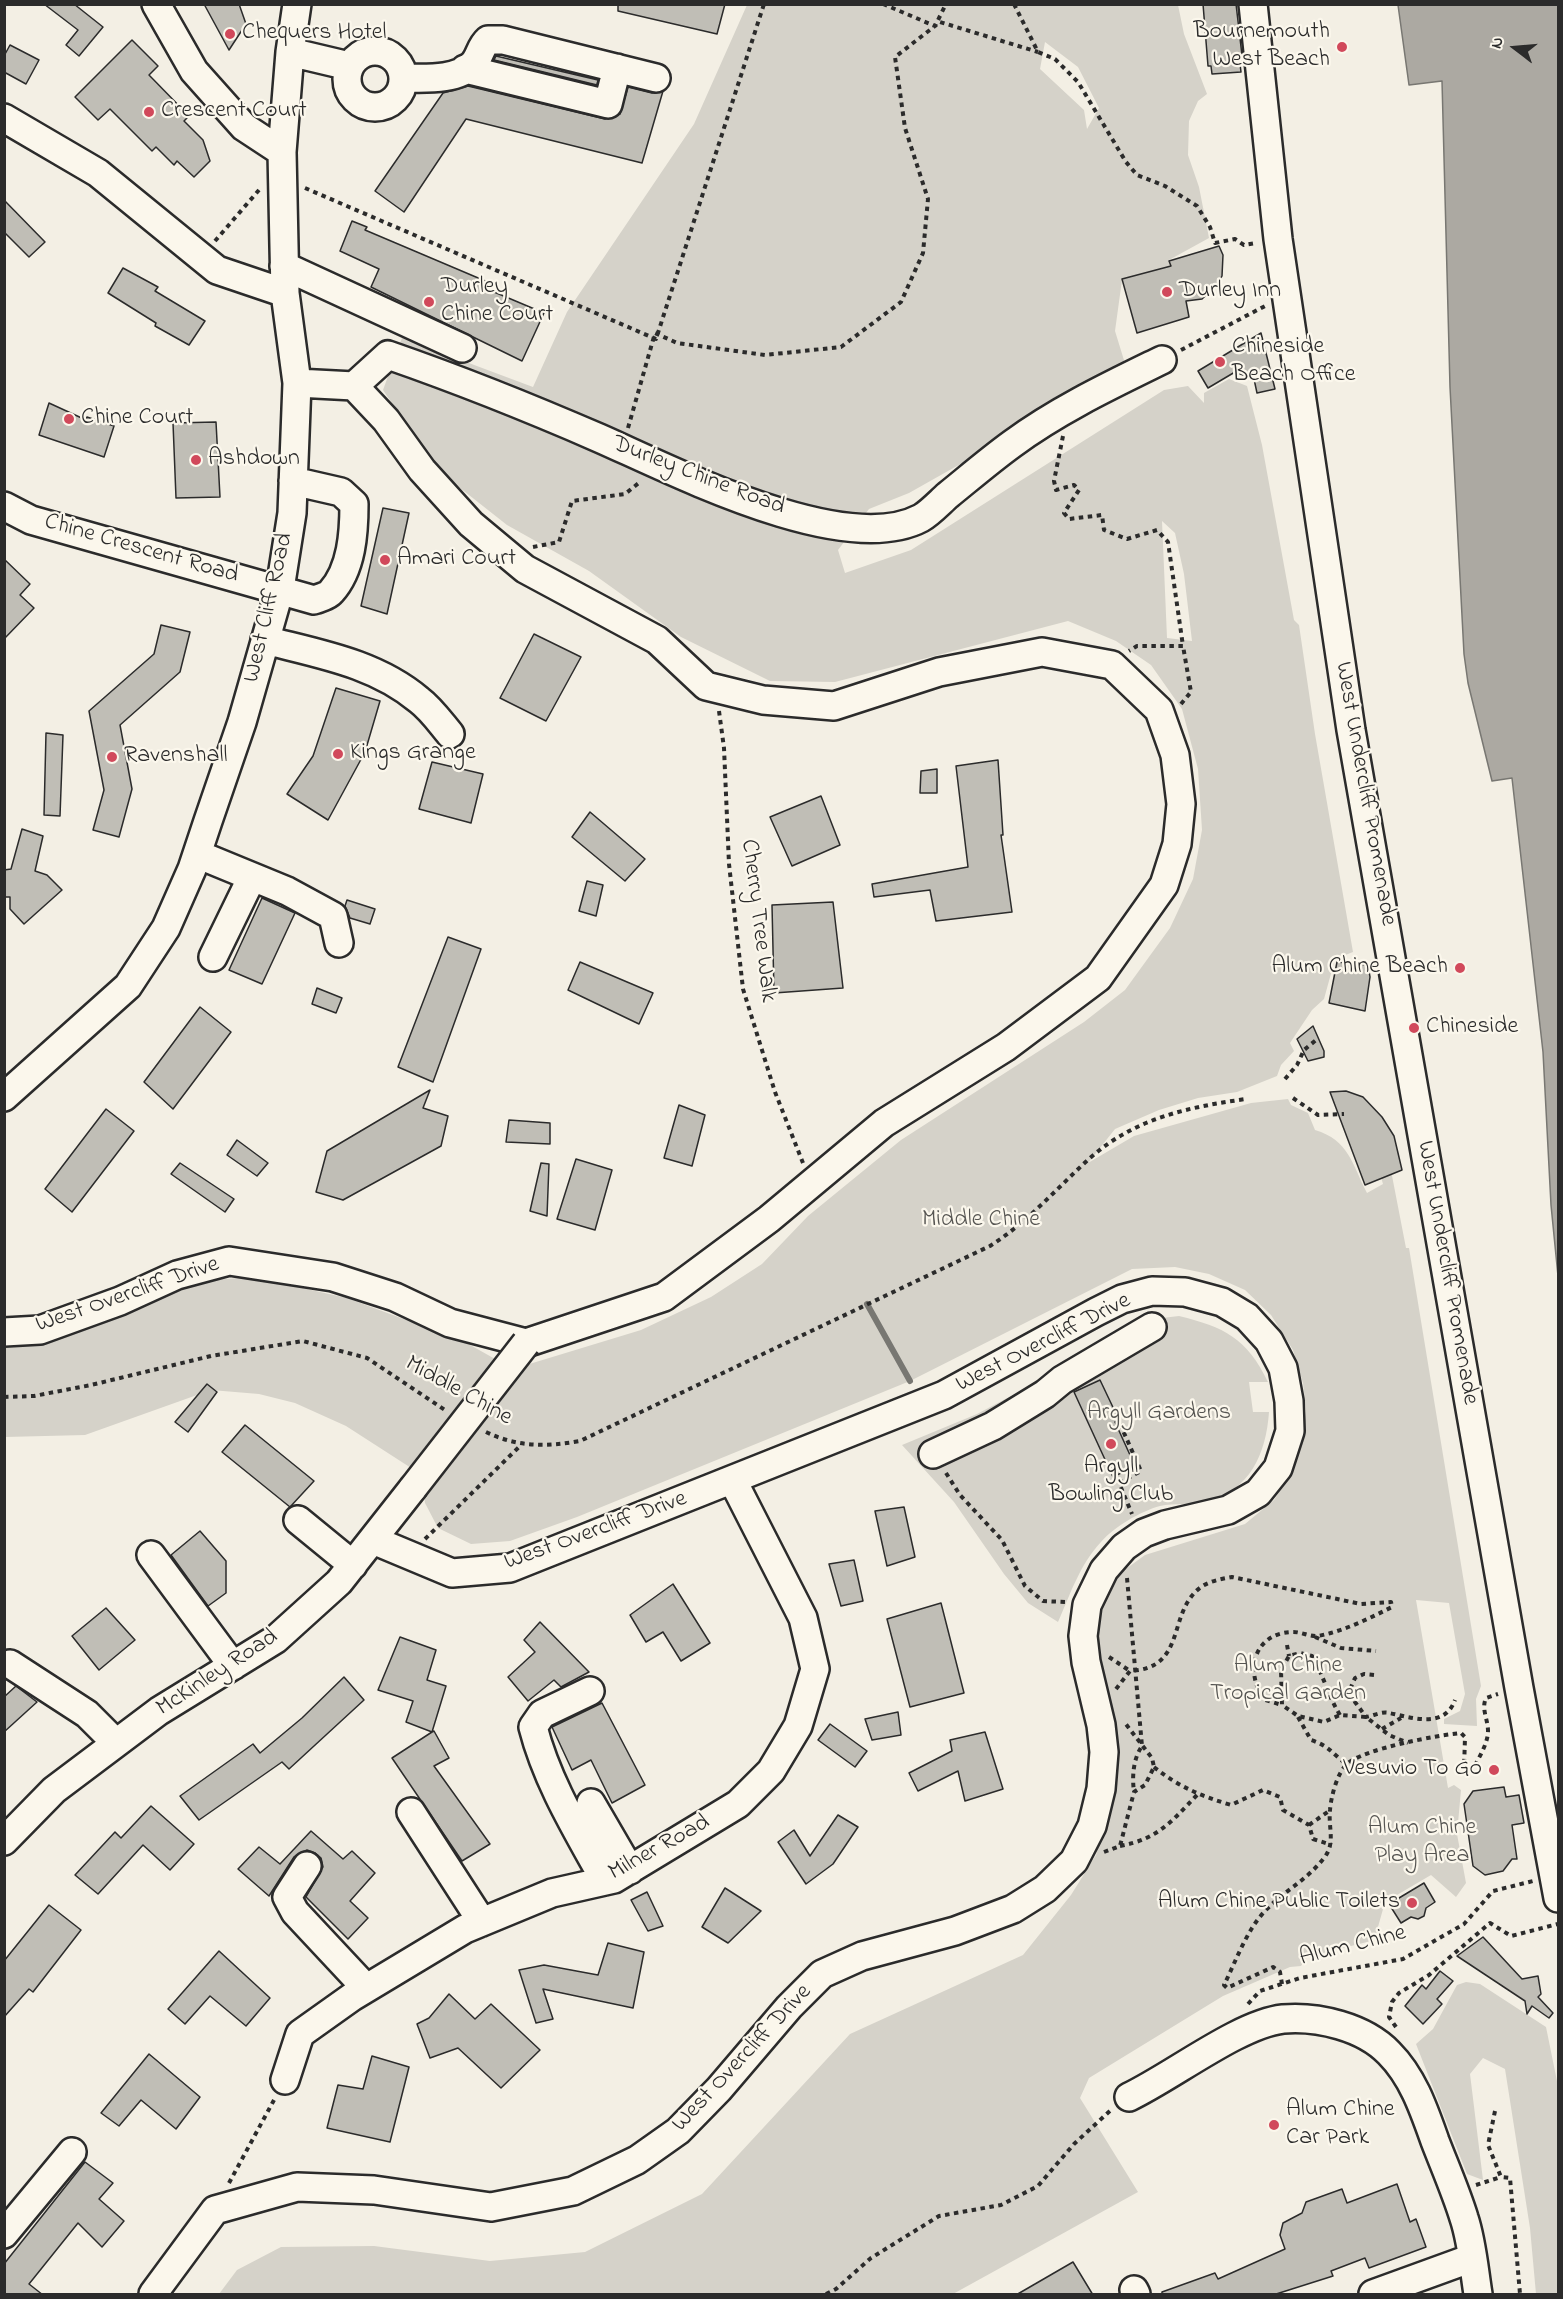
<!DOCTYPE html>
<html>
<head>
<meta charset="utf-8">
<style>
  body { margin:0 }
  #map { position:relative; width:1563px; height:2299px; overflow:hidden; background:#f3efe4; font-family:"Indie Flower",sans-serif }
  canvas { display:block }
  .frame { position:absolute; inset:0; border:6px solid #2b2b2b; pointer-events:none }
  .north { position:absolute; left:1485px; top:18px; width:60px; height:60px; -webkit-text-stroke:4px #fbf7ec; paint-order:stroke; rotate:286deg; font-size:16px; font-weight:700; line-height:24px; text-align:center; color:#2b2b2b }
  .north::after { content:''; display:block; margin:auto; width:21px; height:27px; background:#2b2b2b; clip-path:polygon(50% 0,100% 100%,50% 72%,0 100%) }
</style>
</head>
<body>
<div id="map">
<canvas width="1563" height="2299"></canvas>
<div class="frame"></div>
<div class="north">N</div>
</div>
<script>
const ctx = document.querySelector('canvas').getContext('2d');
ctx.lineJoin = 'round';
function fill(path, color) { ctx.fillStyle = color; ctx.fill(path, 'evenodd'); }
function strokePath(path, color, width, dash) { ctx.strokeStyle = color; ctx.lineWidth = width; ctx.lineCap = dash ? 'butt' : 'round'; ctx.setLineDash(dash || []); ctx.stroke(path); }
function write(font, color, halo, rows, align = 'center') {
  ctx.font = font + ' "Indie Flower",sans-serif'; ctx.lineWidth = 4.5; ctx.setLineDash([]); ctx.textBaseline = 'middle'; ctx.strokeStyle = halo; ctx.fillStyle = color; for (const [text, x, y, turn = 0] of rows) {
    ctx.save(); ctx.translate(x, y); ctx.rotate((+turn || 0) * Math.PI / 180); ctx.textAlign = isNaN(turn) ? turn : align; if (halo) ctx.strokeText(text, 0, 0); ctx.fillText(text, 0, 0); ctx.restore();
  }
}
fill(new Path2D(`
  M747 5H1178L1184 34 1207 94 1198 101 1189 121 1188 155 1199 187 1209 238 1169 260 1171 266 1122 280 1115 331 1127 370 909 493 869 509 838 550 845 573 911 550 1164 390 1188 386 1204 403V393L1229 379 1247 386 1262 445 1294 620 1299 625 1315 734 1353 952 1335 959 1324 999 1312 1010 1290 1043 1294 1051 1281 1065 1277 1076 1237 1092 1198 1098 1159 1110 1115 1129 1088 1163 1134 1136 1251 1103 1288 1099 1291 1105 1308 1113 1315 1130C1349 1140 1352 1164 1367 1193L1383 1184 1376 1160 1388 1155 1406 1248H1409L1481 1686 1476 1699 1477 1726 1444 1724V1719L1460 1711 1465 1694 1449 1603 1416 1600 1448 1788 1454 1785 1461 1790 1457 1834 1466 1883 1456 1897 1431 1875 1385 1902 1376 1934 1371 1941 1307 1957 1301 1966 1290 1967 1223 1996 1089 2078 1080 2098 1138 2192 953 2294H219L237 2270 281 2247 374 2246 490 2261 585 2252 702 2194 850 2034 1023 1955 1071 1895 1096 1855 1115 1790 1117 1756 1114 1723 1095 1647 1096 1618 1104 1595 1119 1574 1145 1555 1245 1524 1274 1500 1292 1472 1303 1441 1306 1410 1303 1383 1293 1350 1271 1315 1245 1290 1209 1274 1175 1267 1132 1269 910 1381 577 1517 510 1541 471 1544 438 1528 425 1503 422 1475 346 1426 295 1403 259 1394 211 1390 85 1435 5 1437 4 1345 79 1332 195 1281 253 1277 347 1298 463 1341 513 1369 641 1330 711 1297 762 1264 808 1216 901 1140 1084 1022 1125 990 1170 928 1193 879 1202 830 1198 769 1182 709 1151 665 1116 641 1068 621 835 682 770 681 681 637 589 571 507 525 436 469 383 390 402 338 533 387 567 312 694 124ZM1045 42 1078 67 1099 108 1087 129 1084 110 1040 69ZM1162 521 1175 533 1184 574 1192 641 1167 638Z
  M1179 1316C1224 1327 1247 1338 1268 1382H1249L1253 1412H1269C1266 1454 1250 1491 1205 1502 1191 1505 1174 1503 1160 1506 1141 1511 1114 1527 1101 1542 1080 1564 1070 1595 1058 1622L1028 1603 1004 1574 954 1502 902 1445 977 1414 1045 1378 1136 1321Z
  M1466 1982 1480 1984 1546 2027 1558 2086V2294H1536L1530 2228 1505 2069 1483 2058 1470 2074 1483 2180 1467 2174 1416 2044 1433 2029 1457 1985Z`), '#d5d2c9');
const water = new Path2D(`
  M1398 5H1558V1276L1551 1205 1543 1052 1512 778 1492 781 1468 683 1464 654 1450 387 1442 81 1409 85Z`);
fill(water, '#aca9a2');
strokePath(water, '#787772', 1.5);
strokePath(new Path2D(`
  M867 1304 910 1381`), '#787772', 6);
const building = new Path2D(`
  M44 4H74L103 27 79 56 66 45 78 30Z
  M204 4H239L246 24 229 50Z
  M618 4H725L717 34 618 11Z
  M1203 4H1236L1243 64H1240L1241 72 1212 74 1211 66H1208Z
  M132 40 158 66 149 75 189 116 184 121 203 140 210 161 194 177 177 161 174 165 156 147 152 151 110 109 98 120 75 97Z
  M10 45 39 60 26 84 4 72V56Z
  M496 56 598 80 597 85 494 60Z
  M468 86 605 119 620 114 628 87 652 93 663 91 642 163 466 119 404 212 375 191 443 93Z
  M4 200 45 242 29 257 4 232Z
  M352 221 367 227 365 230 490 283 487 289 544 313 522 361 371 287 379 269 340 251Z
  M1219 246 1223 255 1222 276 1217 285 1202 299 1186 301 1189 317 1137 333 1122 279 1171 266 1169 261Z
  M123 268 158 287 155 291 205 321 189 345 155 326 156 323 108 293Z
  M1261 333 1275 389 1257 393 1254 379 1235 372 1208 388 1198 371Z
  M49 403 86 420 87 417 114 426 104 457 39 435Z
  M216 422 220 497 176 498 173 423Z
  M383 508 409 513 387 614 361 606Z
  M4 559 30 584 20 595 34 608 4 639Z
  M161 625 190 632 180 672 120 725 132 789 119 837 93 830 104 790 89 711 154 654Z
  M534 634 581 657 546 721 500 698Z
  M336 688 380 701 365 752 328 820 287 794 313 756Z
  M46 733 63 735 60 816 44 815Z
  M998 760 1003 835H1001L1012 912 936 921 930 890 874 897 872 884 968 867 956 766Z
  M432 762 483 774 471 823 419 809Z
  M937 769V793H920L921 771Z
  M821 796 840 845 792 866 770 817Z
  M590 812 645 859 625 881 572 837Z
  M22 829 43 836 35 871 47 875 62 890 24 924 10 909V897H4V870L11 869Z
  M587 881 603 885 596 916 579 911Z
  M262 898 295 913 262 984 229 970Z
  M347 900 375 909 370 924 350 918 345 906Z
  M833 902 843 988 774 993 772 905Z
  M448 937 481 949 433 1082 398 1067Z
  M580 962 653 993 639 1024 568 990Z
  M1337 962 1368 965 1370 977 1365 1011 1329 1003Z
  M317 988 342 998 336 1013 312 1004Z
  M200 1007 231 1032 173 1109 144 1082Z
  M1313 1026 1324 1051V1057L1308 1061 1297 1039Z
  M430 1090 423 1108 448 1116 441 1146 343 1200 316 1192 327 1151Z
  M1346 1091 1363 1097 1382 1117 1394 1136 1402 1170 1365 1185 1330 1092Z
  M679 1105 705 1115 692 1166 664 1158Z
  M106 1109 134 1131 72 1212 45 1189Z
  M509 1120 550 1123V1144L506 1142Z
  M237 1140 268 1163 257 1176 227 1155Z
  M576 1159 612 1170 595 1230 557 1219Z
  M180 1163 234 1199 225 1212 171 1174Z
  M541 1163 549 1164 547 1216 530 1211Z
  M1100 1380 1119 1420 1115 1422 1135 1466 1113 1477 1074 1392Z
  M207 1384 217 1392 188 1432 175 1422Z
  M245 1425 314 1481 290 1507 222 1452Z
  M904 1507 915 1557 887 1566 875 1511Z
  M200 1531 226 1561V1593L208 1606 171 1555Z
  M854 1560 863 1601 841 1606 829 1564Z
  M673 1584 710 1643 681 1661 663 1632 646 1642 630 1615Z
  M941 1603 964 1693 910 1707 887 1619Z
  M106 1608 135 1640 99 1670 72 1636Z
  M540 1622 589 1672 561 1687 554 1680 528 1701 508 1677 535 1652 524 1640Z
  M400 1637 436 1650 427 1680 446 1686 432 1732 434 1731 449 1758 434 1766 490 1844 462 1861 392 1758 432 1732 406 1722 413 1701 378 1690Z
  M344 1677 364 1700 289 1769 282 1762 199 1820 180 1796 253 1744 260 1753 302 1718Z
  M16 1686 37 1702 4 1732V1697Z
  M602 1703 645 1785 612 1803 591 1760 572 1770 552 1727Z
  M898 1712 901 1735 872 1740 865 1719Z
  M830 1724 867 1751 855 1767 818 1740Z
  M985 1732 1003 1789 965 1801 958 1771 918 1791 909 1773 952 1751 950 1740Z
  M1504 1787 1506 1797 1519 1795 1524 1823 1512 1825 1517 1859H1512L1503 1871 1485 1875 1473 1866 1464 1804 1473 1791Z
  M151 1806 194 1844 170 1870 143 1845 98 1894 75 1875 115 1832 121 1838Z
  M838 1815 858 1827 833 1864 806 1884 778 1842 794 1830 810 1856Z
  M311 1831 343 1859 352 1851 375 1873 350 1901 368 1918 348 1939 306 1897 323 1867 321 1858 315 1853 307 1850 294 1857 269 1896 238 1869 259 1847 280 1864Z
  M1424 1883 1435 1902 1426 1908 1424 1916 1418 1919 1411 1917 1401 1923 1389 1904Z
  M725 1888 761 1911 728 1943 702 1927Z
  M647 1892 663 1926 648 1931 631 1900Z
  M49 1905 81 1930 33 1992 29 1989 4 2017V1961Z
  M1483 1937 1522 1979 1538 1976 1541 1994 1538 1997 1553 2013 1549 2018 1532 2006 1527 2014 1525 2001 1457 1956Z
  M608 1943 644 1952 633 2008 543 1989 553 2019 536 2023 519 1970 544 1965 598 1975Z
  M219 1951 270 1998 246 2026 210 1996 185 2024 168 2009Z
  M1440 1971 1453 1981 1437 1999 1442 2004 1423 2024 1405 2006 1422 1985 1426 1989Z
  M449 1994 475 2019 491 2004 540 2050 501 2088 458 2048 430 2058 417 2024 429 2018Z
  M149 2054 200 2097 176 2129 141 2100 119 2126 101 2113Z
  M372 2056 409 2067 390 2142 327 2128 338 2085 363 2089Z
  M85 2162 113 2183 99 2199 124 2221 102 2247 78 2223 29 2284 43 2295H4V2264Z
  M1397 2184 1410 2222 1416 2219 1426 2247 1369 2268 1365 2258 1331 2271 1333 2276 1273 2295H1162V2292L1215 2273 1218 2279 1285 2249 1280 2235 1283 2223 1302 2213 1306 2202 1342 2189 1347 2203Z
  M1073 2262 1093 2295H1016Z`);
fill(building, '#c0beb6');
strokePath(building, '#2b2b2b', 1.5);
const minor = new Path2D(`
  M156 4 194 71 244 127 282 152
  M1253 4 1278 239 1351 730 1519 1688 1558 1898
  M347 79a28 28 0 1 1 56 0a28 28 0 1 1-56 0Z
  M290 52 349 66
  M465 69 608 104 617 68
  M403 78C424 78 457 81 473 64 480 57 480 47 488 40H503L656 78
  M4 118 98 173 217 270 285 293
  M284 266 462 348
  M354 386 388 355C460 380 530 408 599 438 672 470 844 559 921 518 930 513 940 502 948 495 969 478 990 460 1012 444 1058 410 1111 385 1162 360
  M4 506 31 520 314 600C319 598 328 596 331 592 352 569 354 532 354 504L341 492 293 481
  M265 640C319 654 375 663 419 700 431 709 440 722 450 734
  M197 854 287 891 333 916 339 943
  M213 957 252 877
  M4 1097 128 986 166 928 192 869 208 821 242 722 280 589 292 513 297 383 285 293 282 152 290 52 297 4
  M4 1332 40 1330 120 1301 177 1275 229 1261 333 1277 395 1297 450 1323 526 1343 664 1297 769 1219 884 1123 1006 1047 1098 978 1164 885 1177 844 1181 804 1175 755 1159 710 1112 665 1042 652 939 672 834 706 763 700 706 686 657 640 525 569 471 524 422 470 386 420 354 386 297 383
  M933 1454 993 1426 1045 1394 1062 1380 1152 1327
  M298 1520 353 1565
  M151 1555 233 1666
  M10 1664 87 1714 116 1743
  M590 1691 542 1714 533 1727C547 1782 578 1832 605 1881
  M591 1803 630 1870
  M411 1812 482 1922
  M4 1841 54 1790 159 1711 276 1639 339 1582 413 1488
  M307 1866 287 1897 295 1912 366 1988
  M285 2080 300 2034 352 1997 465 1929 552 1893 614 1879 738 1804 771 1771 798 1726 815 1669 803 1618 733 1481
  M1129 2097C1173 2076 1239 2024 1283 2019 1318 2016 1364 2027 1389 2053 1413 2077 1424 2110 1435 2141 1445 2167 1456 2192 1464 2218 1472 2242 1474 2269 1478 2294
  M4 2234 72 2152
  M1134 2290 1136 2294
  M153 2294 215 2210 297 2187 374 2190 491 2207 573 2191 637 2160 678 2131 719 2089 789 2007 822 1974 862 1956 955 1931 1013 1909 1045 1889 1074 1861 1092 1826 1101 1789 1104 1752 1101 1725 1086 1662 1083 1636 1087 1605 1104 1570 1124 1547 1144 1533 1165 1525 1228 1510 1258 1493 1278 1468 1290 1431 1289 1401 1283 1368 1269 1341 1247 1317 1222 1302 1185 1292 1152 1291 1122 1299 1096 1312 944 1395 510 1568 452 1573 373 1540
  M1373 2294 1472 2258`);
strokePath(minor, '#2b2b2b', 32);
strokePath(new Path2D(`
  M883 4 935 26 940 22 1038 52
  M1014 4 1038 52 1055 59 1078 82 1126 162 1137 175 1165 186 1197 206 1210 227 1215 243 1235 239 1244 245 1256 243
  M305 188 656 339 764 4
  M215 241 259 190
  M1181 350 1265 306
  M628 428 655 333 677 343 765 355 841 347 901 302 923 253 928 199 905 128 895 57 935 26 946 4
  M1063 436 1054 481 1056 490 1074 485 1079 490 1064 513 1069 519 1102 515 1104 530 1127 539 1157 530 1168 542 1183 646H1137L1129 651
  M533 547 559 542 572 501 625 494 640 482
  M1181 704 1191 692 1183 646
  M719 711 724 748 729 864 743 989 775 1092 803 1163
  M1285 1079 1297 1065 1304 1050 1316 1040
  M1293 1098 1318 1115 1344 1114
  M4 1397 34 1396 91 1385 211 1356 303 1341 367 1358 445 1410
  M1120 1424 1141 1471 1119 1483 1132 1514
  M486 1432C517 1447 546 1447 580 1441L990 1246C1028 1222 1057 1188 1090 1158 1135 1118 1189 1107 1246 1099
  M946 1473 960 1495 1002 1540 1025 1586 1043 1601 1065 1602
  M425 1539 521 1445
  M1127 1578 1142 1746C1133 1759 1132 1777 1134 1792
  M1315 1637 1341 1648 1376 1651
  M1287 1645 1289 1656
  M1109 1657 1130 1671
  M1374 1675 1364 1674 1355 1678 1350 1689 1355 1702 1366 1717C1373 1716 1382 1711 1389 1713 1411 1717 1444 1730 1455 1700
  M1116 1689 1130 1671C1188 1668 1166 1613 1201 1587 1210 1581 1221 1579 1232 1577L1361 1604 1391 1602 1392 1607C1368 1619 1344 1631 1318 1636 1309 1637 1300 1631 1291 1632 1253 1634 1244 1673 1265 1700L1282 1705
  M1340 1715C1328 1696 1324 1676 1312 1656L1300 1653 1289 1656 1281 1670 1282 1705 1298 1716 1324 1722 1340 1715 1366 1717 1389 1735 1408 1743
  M1298 1717 1311 1740C1329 1746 1332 1753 1346 1764
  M1382 1729 1401 1718
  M1154 1767C1179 1787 1201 1796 1231 1805L1263 1790 1280 1797 1283 1810 1309 1825 1313 1839 1332 1845
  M1309 1825 1329 1811
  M1120 1846C1158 1839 1171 1822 1197 1795
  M1104 1852 1120 1846 1134 1792 1145 1785 1154 1767 1152 1758 1125 1723
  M1282 1984 1280 1972 1273 1967 1227 1988 1224 1985C1236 1961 1247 1929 1266 1910 1284 1891 1306 1881 1324 1858 1336 1843 1328 1828 1330 1810 1331 1797 1337 1773 1347 1764 1363 1749 1438 1735 1461 1733L1465 1737 1464 1770 1468 1773 1472 1771C1478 1759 1488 1744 1488 1731 1488 1719 1481 1709 1486 1698L1498 1694
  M1248 2004 1260 1991 1300 1978 1403 1959 1464 1924 1493 1891 1533 1881
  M1396 2027 1389 2017 1392 2002 1399 1993 1429 1975 1490 1923 1511 1936 1558 1924
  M1495 2111 1488 2145 1501 2177 1510 2178 1520 2294
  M229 2183 274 2100
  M1476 2185 1501 2177
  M826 2294 836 2289 871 2258 939 2216 1001 2205 1038 2186 1074 2144 1112 2109`), '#2b2b2b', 4, [4.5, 4.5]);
strokePath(minor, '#fbf7ec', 27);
const minorBridge = new Path2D(`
  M413 1488 526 1343`);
strokePath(minorBridge, '#2b2b2b', 32, []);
strokePath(minorBridge, '#fbf7ec', 27);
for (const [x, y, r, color] of [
  [230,34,6,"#d1495b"],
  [1342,47,6,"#d1495b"],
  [149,112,6,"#d1495b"],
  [1167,292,6,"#d1495b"],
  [429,302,6,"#d1495b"],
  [1220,362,6,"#d1495b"],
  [69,419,6,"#d1495b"],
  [196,460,6,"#d1495b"],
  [385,560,6,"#d1495b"],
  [338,754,6,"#d1495b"],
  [112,757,6,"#d1495b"],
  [1460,968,6,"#d1495b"],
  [1414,1028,6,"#d1495b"],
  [1111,1444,6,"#d1495b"],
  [1494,1770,6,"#d1495b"],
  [1412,1903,6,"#d1495b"],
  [1274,2125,6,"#d1495b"]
]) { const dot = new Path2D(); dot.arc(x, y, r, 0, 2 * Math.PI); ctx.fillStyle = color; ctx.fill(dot); strokePath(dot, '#fbf7ec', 2); }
write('24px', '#2b2b2b', '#fbf7ec', [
  ["Bournemouth",1330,33,"right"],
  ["West Beach",1330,61,"right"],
  ["Chequers Hotel",242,34],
  ["Crescent Court",161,112],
  ["Durley",441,288],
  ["Chine Court",441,316],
  ["Durley Inn",1179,292],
  ["Chineside",1232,348],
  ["Beach Office",1232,376],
  ["Chine Court",81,419],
  ["Ashdown",208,460],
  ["Amari Court",397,560],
  ["Kings Grange",350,754],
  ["Ravenshall",124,757],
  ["Alum Chine Beach",1448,968,"right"],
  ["Chineside",1426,1028],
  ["Argyll",1111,1468,"center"],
  ["Bowling Club",1111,1496,"center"],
  ["Vesuvio To Go",1482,1770,"right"],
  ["Alum Chine Public Toilets",1400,1903,"right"],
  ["Alum Chine",1286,2111],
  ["Car Park",1286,2139]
], 'left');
write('24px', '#2b2b2b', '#fbf7ec', [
  ["Durley Chine Road",698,477,21],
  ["Chine Crescent Road",141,550,16],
  ["West Cliff Road",270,608,-77],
  ["West Undercliff Promenade",1364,794,80],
  ["Cherry Tree Walk",757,921,83],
  ["West Undercliff Promenade",1446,1273,80],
  ["West Overcliff Drive",128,1296,-19],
  ["West Overcliff Drive",1044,1344,-27],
  ["Middle Chine",458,1392,29],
  ["West Overcliff Drive",596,1532,-20],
  ["McKinley Road",218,1674,-33],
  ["Milner Road",660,1849,-29],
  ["Alum Chine",1353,1947,-14],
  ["West Overcliff Drive",743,2059,-47]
]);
write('24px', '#565552', '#fbf7ec', [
  ["Middle Chine",981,1221],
  ["Argyll Gardens",1159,1414],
  ["Alum Chine",1288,1667],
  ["Tropical Garden",1288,1695],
  ["Alum Chine",1422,1829],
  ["Play Area",1422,1857]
]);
</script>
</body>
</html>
